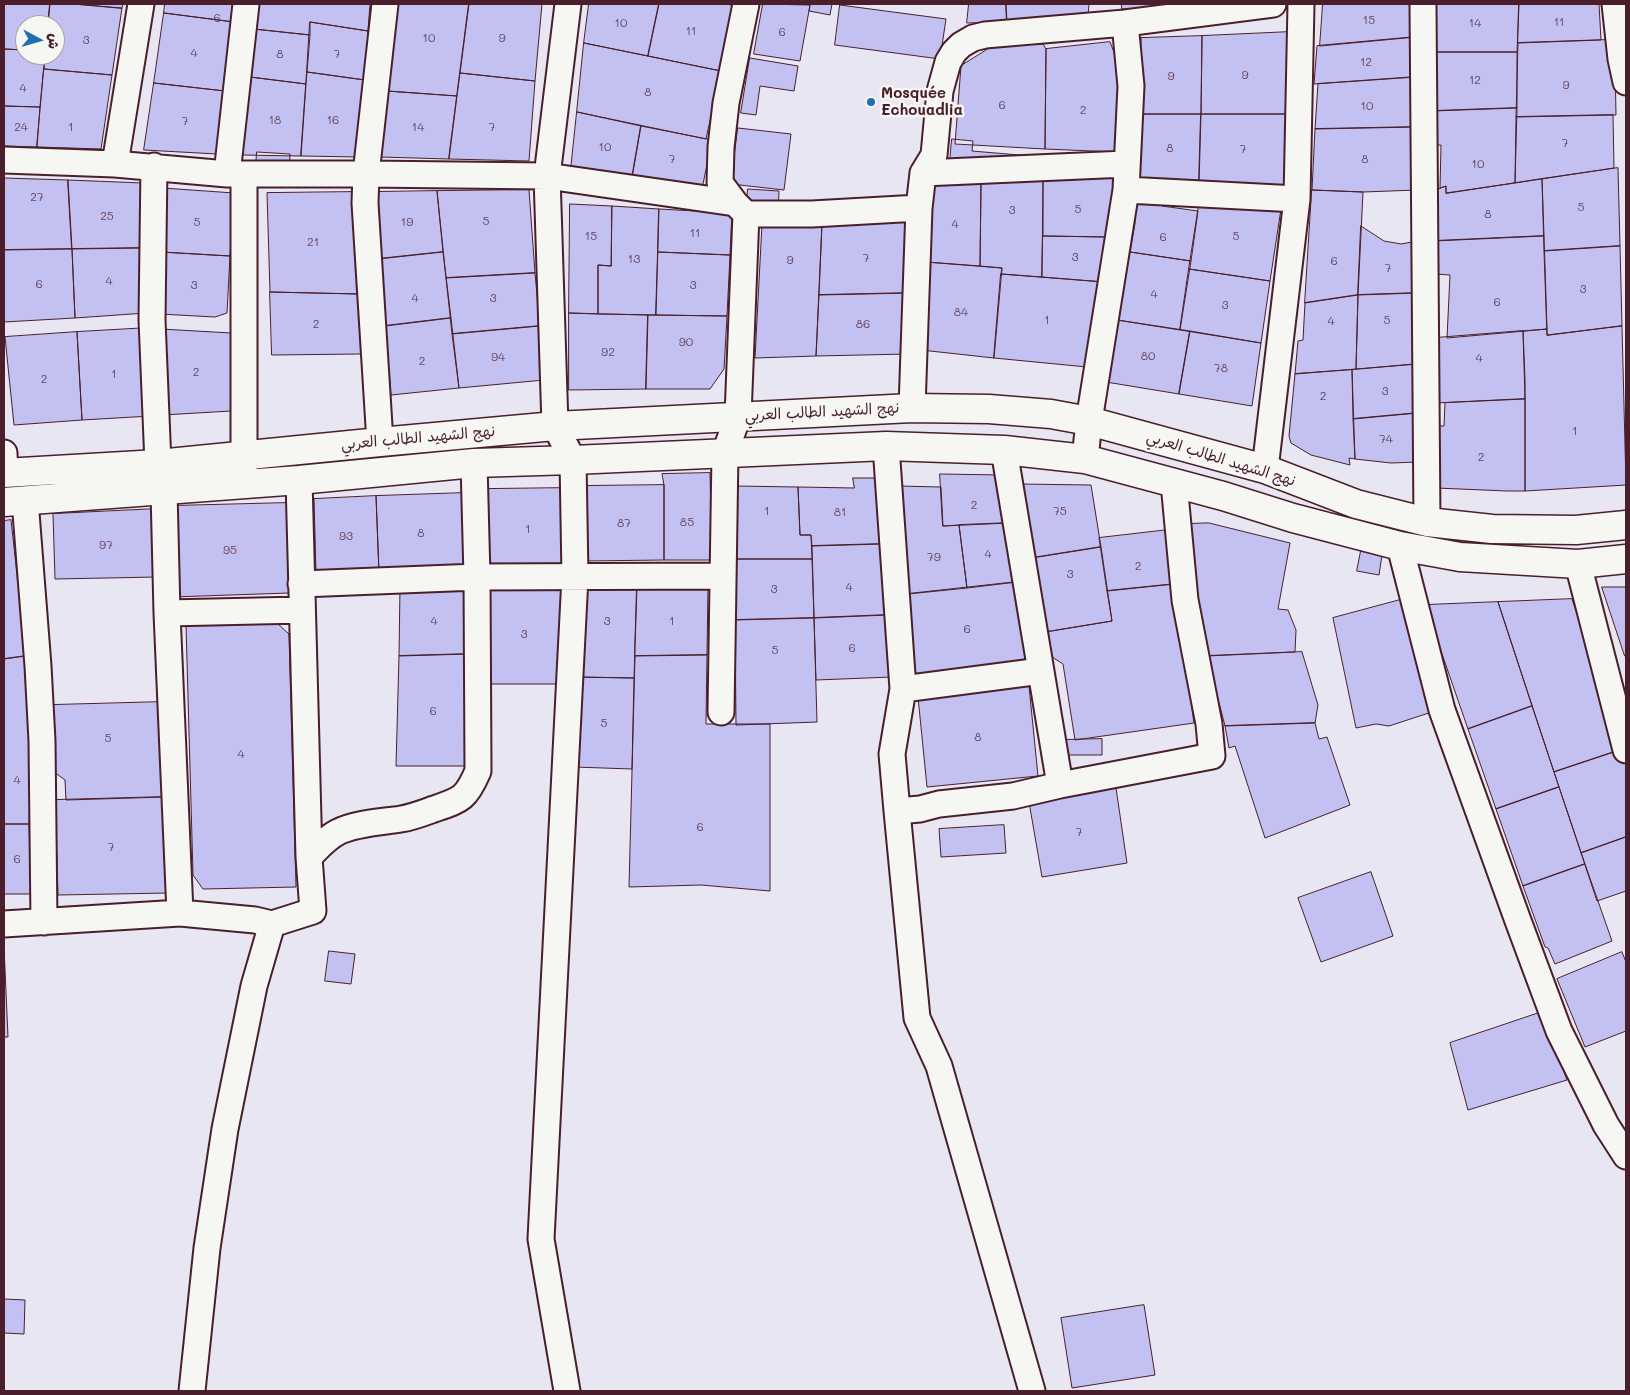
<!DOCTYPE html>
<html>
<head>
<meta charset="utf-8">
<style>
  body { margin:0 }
  #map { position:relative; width:1630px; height:1395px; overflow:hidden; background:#e7e6f2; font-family:Mali,"Playpen Sans Arabic",sans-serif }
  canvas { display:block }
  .frame { position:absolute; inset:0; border:5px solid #4a1f2b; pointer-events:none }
  .north { position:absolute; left:15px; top:15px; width:50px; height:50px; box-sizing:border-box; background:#f6f6f2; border:1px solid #b1a0a2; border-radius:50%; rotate:96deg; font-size:14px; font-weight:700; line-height:20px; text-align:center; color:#4a1f2b }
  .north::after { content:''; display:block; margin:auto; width:18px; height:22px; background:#1f6fb2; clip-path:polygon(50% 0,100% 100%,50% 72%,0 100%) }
</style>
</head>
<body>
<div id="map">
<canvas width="1630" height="1395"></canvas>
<div class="frame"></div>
<div class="north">ش</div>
</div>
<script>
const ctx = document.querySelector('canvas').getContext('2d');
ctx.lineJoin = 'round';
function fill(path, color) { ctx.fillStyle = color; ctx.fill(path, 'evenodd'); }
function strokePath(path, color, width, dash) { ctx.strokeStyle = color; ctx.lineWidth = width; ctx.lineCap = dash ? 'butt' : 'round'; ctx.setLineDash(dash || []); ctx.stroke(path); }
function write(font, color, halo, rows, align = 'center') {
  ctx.font = font + ' Mali,"Playpen Sans Arabic",sans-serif'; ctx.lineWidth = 5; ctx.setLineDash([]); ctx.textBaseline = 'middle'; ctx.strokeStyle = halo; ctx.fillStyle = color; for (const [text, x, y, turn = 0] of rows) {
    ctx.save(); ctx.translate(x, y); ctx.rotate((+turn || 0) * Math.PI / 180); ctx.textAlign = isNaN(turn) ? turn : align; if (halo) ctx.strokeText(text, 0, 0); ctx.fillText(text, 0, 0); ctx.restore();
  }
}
const building = new Path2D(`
  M4 4H50L48 25H25V50L4 49Z
  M50 4H74L122 8 112 75 44 69 45 55H55V25H48Z
  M74 4H123L122 8Z
  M165 4H236L234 22 164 13Z
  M256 4H370L368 31 310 22V35L254 29Z
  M397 4H469L457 96 387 91Z
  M469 4H542L535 81 460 73Z
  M589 4H659L648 56 584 43Z
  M659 4H727L734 6 721 71 648 56Z
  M763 4 810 5 800 61 754 54Z
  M805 4H832L830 15 809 11 810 5Z
  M969 4H1006L1007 22 967 23Z
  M1006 4H1089L1088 16 1007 22Z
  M1122 4H1194V6L1122 9Z
  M1323 4H1416V37L1320 46Z
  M1432 4H1519L1517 52H1432Z
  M1519 4H1599L1601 40 1518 43Z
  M840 5 946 19 940 59 835 45Z
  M164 13 234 22 225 91 154 83Z
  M310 22 368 31 365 80 307 72Z
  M254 29 310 35 306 84 250 77Z
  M1290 32 1287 114H1201L1202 36Z
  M1202 36 1201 114H1140L1141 38Z
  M1416 37V77L1314 84 1317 46Z
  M1606 40 1615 62 1616 115 1516 117 1518 43Z
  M1110 42 1121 70 1117 152 1045 149 1046 49Z
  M584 43 721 71 706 139 577 112Z
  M996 44H1043L1046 49 1045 149 955 144 961 66Z
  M4 49 25 50V55H45L40 107 4 106Z
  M1432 52H1517V108L1433 111Z
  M750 58 798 66 794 91 760 86 756 115 741 113Z
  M44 69 112 75 101 149 37 147Z
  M307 72 365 80 359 157 301 156Z
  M460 73 535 81 529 161 449 159Z
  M250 77 306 84 301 156 242 155Z
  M1416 77 1417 127 1315 129 1318 84Z
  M154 83 225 91 217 154 144 150Z
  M387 91 457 96 449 159 380 157Z
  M4 106 40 107 37 147 4 146Z
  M1517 108 1515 183 1446 193V186L1440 188 1441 145H1433V111Z
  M577 112 641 126 632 178 571 169Z
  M1140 114H1201L1199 184 1139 182Z
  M1201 114H1287L1284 188 1199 184Z
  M1613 115 1614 168 1515 183 1516 117Z
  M641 126 712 140 702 189 632 178Z
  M1417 127V190L1363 192 1312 190 1315 129Z
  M738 128 791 134 784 190 731 184Z
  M952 139 973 141 972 151 1031 156 950 162Z
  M257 152 290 154 289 183 255 181Z
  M1618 168 1620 246 1544 251 1542 179Z
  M4 178 68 180 72 249 4 250Z
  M1115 178 1109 237 1043 236V181Z
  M1542 179 1544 236 1434 241 1433 191 1446 186V193Z
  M68 180 143 183 144 248 72 249Z
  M1043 181 1042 277 1001 274 1002 268 980 266 981 184Z
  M981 184 980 266 926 262 931 186Z
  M163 188 234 193 230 256 161 252Z
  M748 189 779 191 778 216 746 214Z
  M529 190 535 273 446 278 437 191Z
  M1312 190 1363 192 1358 295 1305 303Z
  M437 191 443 252 378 259 371 192Z
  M355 192 359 294 270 292 267 193Z
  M1135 202 1161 203 1162 206 1198 211 1191 261 1130 252 1135 223Z
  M570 204 612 206 611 266 598 265V314L569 313Z
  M1199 205 1281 209 1270 281 1189 269Z
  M612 206 659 209 656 315 598 314V265L611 266Z
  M659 209 732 213 730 255 658 252Z
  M914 221 911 293 819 295 822 223Z
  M822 223 816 356 755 358 762 224Z
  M1361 226 1384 241 1401 244 1417 241 1418 293 1358 295Z
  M1043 236 1109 237 1104 282 1042 277Z
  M1544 236 1547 329 1447 338 1450 275 1434 274V241Z
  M1620 246 1622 326 1547 335 1544 251Z
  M144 248 146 313 75 318 72 249Z
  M72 249 75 318 4 322V250Z
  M161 252 230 256 227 313 215 317 159 314Z
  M443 252 451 318 385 326 378 259Z
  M658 252 730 255 727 316 656 315Z
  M1130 252 1191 261 1180 330 1117 320Z
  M926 262 1002 268 994 358 921 350Z
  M1189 269 1270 281 1261 343 1180 330Z
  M535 273 540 326 452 334 446 278Z
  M1001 274 1104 282 1087 367 994 358Z
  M270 292 359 294 361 354 272 355Z
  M911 293 908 354 816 356 819 295Z
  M1418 293V344L1413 345 1418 364 1356 369 1358 295Z
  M1358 295 1356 369 1295 374 1298 341 1303 340 1305 303Z
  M569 313 648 315 646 389 569 390Z
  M648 315 727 316 724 369 710 389H646Z
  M451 318 459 388 391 395 385 326Z
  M1117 320 1190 331 1179 394 1106 382Z
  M540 326 544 380 459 388 452 334Z
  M1622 326 1626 485 1525 491V379L1523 331 1547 329V335Z
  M148 328 151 416 82 420 77 332Z
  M161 329 231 333V411L163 415Z
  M1190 331 1261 343 1252 406 1179 394Z
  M1523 331 1525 399 1435 403V338Z
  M77 332 82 420 14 425 5 337Z
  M1418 364V413L1353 419 1352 370Z
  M1352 370 1355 459 1349 458 1350 465 1311 455 1291 443 1289 436 1295 374Z
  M1525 399V491H1507L1436 488V426H1444L1445 403Z
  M1418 413V462L1391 463 1355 459 1353 419Z
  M710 473 712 560H664V485L662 474Z
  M940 474 1002 475 1009 523 943 526Z
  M853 478H878L883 544 812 546 811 535H800L798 487 854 488Z
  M1019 484 1091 485 1101 547 1032 558Z
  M664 485V560L584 561 583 486Z
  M735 486 798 487 800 535H811L812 559H735Z
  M899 486 941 487 943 526 959 525 967 588 908 594Z
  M568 488V569L488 570 487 489Z
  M464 493 467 571 379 573 376 496Z
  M376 496 379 573 316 574 314 499Z
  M287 503 289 593 172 597 170 506Z
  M156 509 157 577 55 579 53 514Z
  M11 520 26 656 4 659V521Z
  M1009 523 1017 582 967 588 959 525Z
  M1209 523 1290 543 1278 609 1288 610 1296 630 1295 652 1207 656 1186 524Z
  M1168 530 1175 584 1107 591 1099 538Z
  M883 544 888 615 814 618 812 546Z
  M1101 547 1112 621 1045 632 1032 558Z
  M1361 551 1382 555 1379 575 1357 571Z
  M735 559H812L814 618 735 620Z
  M1017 582 1029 663 914 676 908 594Z
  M561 583 558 684H490L489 584Z
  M1175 584 1194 723 1075 740 1063 664 1049 655 1045 632 1112 621 1107 591Z
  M469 585V654L399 656 400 587Z
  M580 586H637L634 678 577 677Z
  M637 586 708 587 707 655 635 656Z
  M1602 587H1626V656H1625Z
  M1572 599 1623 749 1554 772 1498 602Z
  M1400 600 1435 711 1389 726 1376 724 1356 728 1333 618Z
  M1498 602 1532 706 1468 729 1425 605Z
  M888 615 892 677 816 680 814 618Z
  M814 618 817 722 736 725 735 620Z
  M277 623 289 634 296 887 203 889 193 875 186 625Z
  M1302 652 1318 705 1315 723 1225 726 1207 656Z
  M469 654V766H396L399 656Z
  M707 655 706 724H770V891L701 885 629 887 635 656Z
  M26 656 32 736 29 824H4V659Z
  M577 677 634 678 632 769 574 767Z
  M1029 686 1038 776 927 787 918 697Z
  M162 702 165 797 66 800 65 780 54 772 52 705Z
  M1532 706 1559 787 1496 809 1468 729Z
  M1315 723 1319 739 1327 737 1350 805 1265 838 1235 746 1229 748 1225 726Z
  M1102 739V755H1062V740Z
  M1623 749 1626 758V837L1581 853 1554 772Z
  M1559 787 1585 864 1523 886 1496 809Z
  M1116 788 1127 863 1042 877 1029 802Z
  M165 797 168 893 58 895 55 800Z
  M4 824H29L31 894H4Z
  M1004 825 1006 853 941 857 939 829Z
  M1626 837V891L1597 901 1581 853Z
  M1585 864 1612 941 1555 964 1548 948 1545 947 1523 886Z
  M1371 872 1393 936 1321 962 1298 898Z
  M4 946 8 1037H4Z
  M329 951 355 954 351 984 325 981Z
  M1622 952 1626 962V1031L1585 1047 1557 979Z
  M1542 1012 1567 1080 1468 1110 1450 1043Z
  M4 1299 25 1300 24 1334 4 1333Z
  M1144 1305 1155 1375 1072 1388 1061 1318Z`);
fill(building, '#c3c0f2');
strokePath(building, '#4a1f2b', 1);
const minor = new Path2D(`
  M1423 4 1427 522
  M1615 4 1621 59 1626 82
  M4 160 115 164 227 174H366L547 176 735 203 746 214H812L919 208
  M115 164 141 4
  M154 166 152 320 158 464
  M923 173 1126 164
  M227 174 246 4
  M1126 190 1297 199
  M735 203 720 183 721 147 726 103 746 4
  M912 408 919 208 923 173 934 155 940 91 948 62 954 52 961 45 973 38 985 35 1125 23 1273 4
  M380 442 365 203 366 174 385 4
  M886 446 903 689 892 754 897 811 917 1018 939 1066 1032 1391
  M1004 450 1060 785
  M4 453 5 473
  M1085 459 1089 421 1126 190 1131 86 1125 23
  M1265 469 1297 199 1301 4
  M244 476V174
  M299 480 309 857
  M164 491 167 613 180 913
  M25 500 38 666 42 741 44 922
  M1400 546 1442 710 1517 918 1559 1031 1606 1125 1626 1156
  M1578 564 1626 750
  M301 584 477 577 723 576
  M167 613 302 610
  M903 689 1041 671
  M721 712 725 453 738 416 746 214
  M897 811 920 809 939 804 1013 796 1060 785 1212 756 1209 724 1185 600 1174 483
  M4 924 180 913 255 920 272 924
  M192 1391 207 1248 225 1129 254 986 272 924 313 911 309 857C318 848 326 838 338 832 355 823 382 822 401 819 413 817 423 813 434 809 461 800 466 799 478 771L477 577 474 463
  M567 1391 541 1239 575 577 573 460 555 426 547 176 568 4`);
const primary = new Path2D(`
  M4 473 158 464 380 442 555 426 912 408 989 409 1051 414 1089 421 1265 469 1356 504 1427 522 1492 529 1576 530 1626 525
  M4 502 299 480 474 463 573 460 886 446 1004 450 1085 459 1223 496 1293 518 1400 546 1460 557 1578 564 1626 559`);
strokePath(minor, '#4a1f2b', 29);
strokePath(primary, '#4a1f2b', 31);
strokePath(minor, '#f6f6f2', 25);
strokePath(primary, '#f6f6f2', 28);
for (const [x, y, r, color] of [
  [871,102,5,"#1f6fb2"]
]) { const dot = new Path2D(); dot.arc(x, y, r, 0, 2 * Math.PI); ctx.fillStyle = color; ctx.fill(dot); strokePath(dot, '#f6f6f2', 2); }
write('12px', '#68475d', null, [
  ["6",217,18],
  ["15",1369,20],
  ["11",1559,22],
  ["10",621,23],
  ["14",1475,23],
  ["11",691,31],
  ["6",782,32],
  ["10",429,38],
  ["9",502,38],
  ["3",86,40],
  ["4",194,53],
  ["8",280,54],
  ["7",337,54],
  ["12",1366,62],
  ["9",1245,75],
  ["9",1171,76],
  ["12",1475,80],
  ["9",1566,85],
  ["4",23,88],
  ["8",648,92],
  ["6",1002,105],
  ["10",1367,106],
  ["2",1083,110],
  ["18",275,120],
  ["16",333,120],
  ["7",185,121],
  ["24",21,127],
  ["1",71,127],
  ["14",418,127],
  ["7",492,127],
  ["7",1565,143],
  ["10",605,147],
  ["8",1170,148],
  ["7",1243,149],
  ["7",672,159],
  ["8",1365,159],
  ["10",1478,164],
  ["27",37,197],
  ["5",1581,207],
  ["5",1078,209],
  ["3",1012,210],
  ["8",1488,214],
  ["25",107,216],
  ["5",486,221],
  ["5",197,222],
  ["19",407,222],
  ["4",955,224],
  ["11",695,233],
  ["15",591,236],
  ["5",1236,236],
  ["6",1163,237],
  ["21",313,242],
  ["3",1075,257],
  ["7",866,258],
  ["13",634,259],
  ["9",790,260],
  ["6",1334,261],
  ["7",1388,268],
  ["4",109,281],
  ["6",39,284],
  ["3",194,285],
  ["3",693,285],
  ["3",1583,289],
  ["4",1154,294],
  ["4",415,298],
  ["3",493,298],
  ["6",1497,302],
  ["3",1225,305],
  ["84",961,312],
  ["1",1047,320],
  ["5",1387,320],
  ["4",1331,321],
  ["2",316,324],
  ["86",863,324],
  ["90",686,342],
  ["92",608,352],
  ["80",1148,356],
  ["94",498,357],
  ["4",1479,358],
  ["2",422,361],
  ["78",1221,368],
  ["2",196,372],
  ["1",114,374],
  ["2",44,379],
  ["3",1385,391],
  ["2",1323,396],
  ["1",1575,431],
  ["74",1386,439],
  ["2",1481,457],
  ["2",974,505],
  ["1",767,511],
  ["75",1060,511],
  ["81",840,512],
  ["85",687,522],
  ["87",624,523],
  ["1",528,529],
  ["8",421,533],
  ["93",346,536],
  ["97",106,545],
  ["95",230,550],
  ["4",988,554],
  ["79",934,557],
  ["2",1138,566],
  ["3",1070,574],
  ["4",849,587],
  ["3",774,589],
  ["4",434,621],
  ["3",607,621],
  ["1",672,621],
  ["6",967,629],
  ["3",524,634],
  ["6",852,648],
  ["5",775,650],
  ["6",433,711],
  ["5",604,723],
  ["8",978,737],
  ["5",108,738],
  ["4",241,754],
  ["4",17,780],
  ["6",700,827],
  ["7",1079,832],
  ["7",111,847],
  ["6",17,859]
]);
write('bold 15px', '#4a1f2b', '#f6f6f2', [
  ["Mosquée",881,93],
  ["Echouadlia",881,110]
], 'left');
write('15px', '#4a1f2b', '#f6f6f2', [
  ["نهج الشهيد الطالب العربي",822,412,-3],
  ["نهج الشهيد الطالب العربي",418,438,-5],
  ["نهج الشهيد الطالب العربي",1221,459,17]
]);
</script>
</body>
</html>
